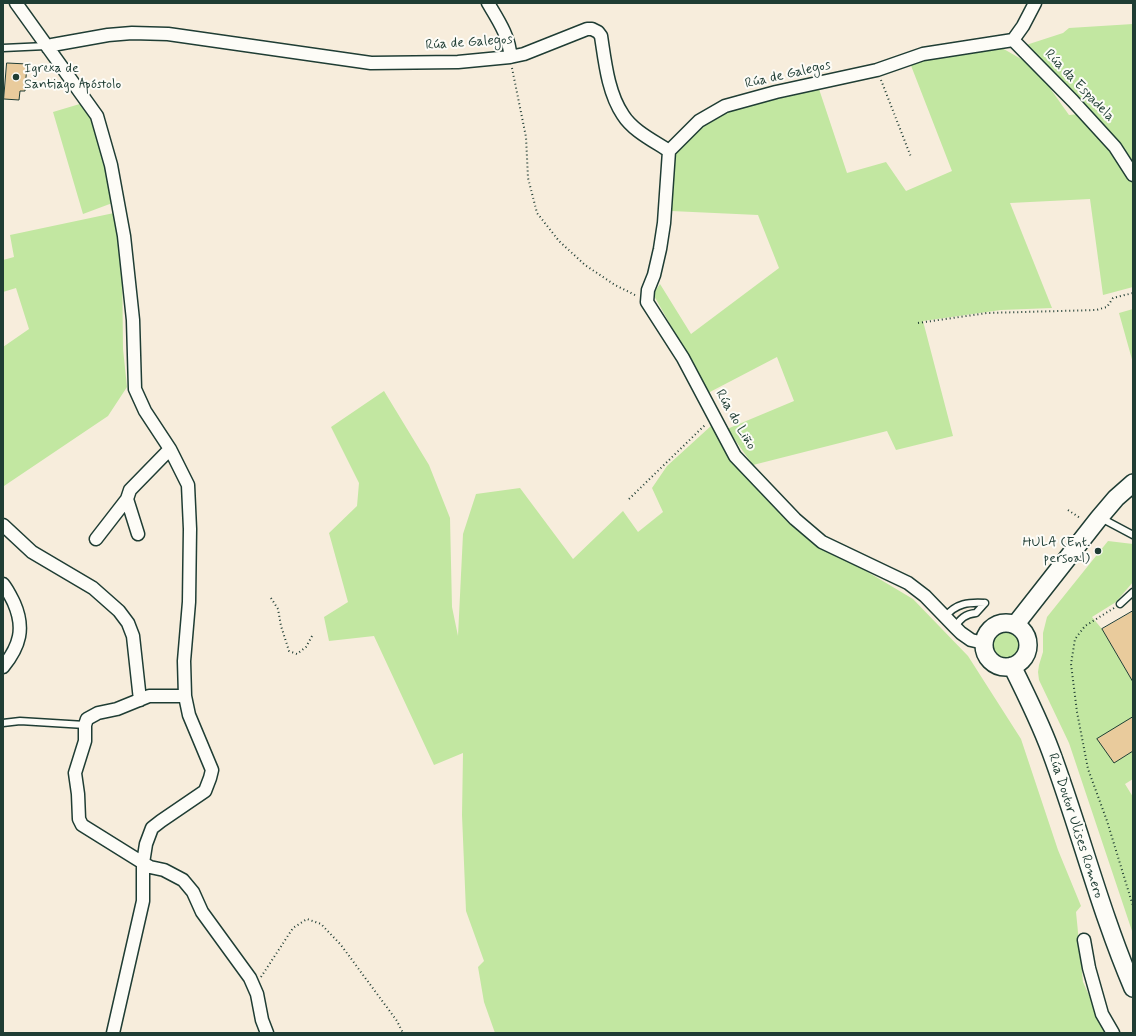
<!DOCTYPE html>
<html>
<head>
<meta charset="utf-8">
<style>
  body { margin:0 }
  #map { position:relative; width:1136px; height:1036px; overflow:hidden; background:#f7eddc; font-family:Mynerve,sans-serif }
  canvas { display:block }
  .frame { position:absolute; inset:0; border:4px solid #1f3d34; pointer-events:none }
</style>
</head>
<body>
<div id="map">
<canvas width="1136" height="1036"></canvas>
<div class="frame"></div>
</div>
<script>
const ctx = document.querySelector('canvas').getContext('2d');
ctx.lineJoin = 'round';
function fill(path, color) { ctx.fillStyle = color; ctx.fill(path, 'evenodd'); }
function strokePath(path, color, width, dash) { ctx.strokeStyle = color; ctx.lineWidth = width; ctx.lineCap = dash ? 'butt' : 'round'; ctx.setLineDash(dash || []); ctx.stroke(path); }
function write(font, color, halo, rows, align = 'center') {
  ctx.font = font + ' Mynerve,sans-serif'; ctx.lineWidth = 4; ctx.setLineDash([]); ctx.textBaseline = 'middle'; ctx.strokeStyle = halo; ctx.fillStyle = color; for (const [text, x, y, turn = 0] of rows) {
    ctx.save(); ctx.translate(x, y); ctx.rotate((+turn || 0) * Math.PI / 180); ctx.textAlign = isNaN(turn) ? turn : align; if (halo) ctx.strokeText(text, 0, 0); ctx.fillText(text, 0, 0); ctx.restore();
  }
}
fill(new Path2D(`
  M1133 24V163L1115 138 1023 46 1063 33 1069 28Z
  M1002 48 1035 67 1069 115 1079 114 1114 152 1133 183V287L1103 295 1090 199 1010 203 1052 308 1001 310 923 321 953 436 896 450 887 431 753 465 727 429 794 401 777 357 708 393 689 358 653 294 660 284 691 334 779 268 758 215 671 211 673 152 719 113 819 89 847 173 886 162 906 191 952 171 910 63Z
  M83 103 90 115 115 202 83 214 53 112Z
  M114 213 122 253 123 349 127 387 108 416 4 486 3 484V347L29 329 16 288 3 292V260L14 257 10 235Z
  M1133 309V363L1119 313Z
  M384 391 429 465 450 518 452 607 458 636 463 534 476 494 520 488 573 559 623 511 638 532 663 512 652 488 667 466 712 425 729 456 824 546 913 599 968 656 1021 739 1058 850 1081 906 1076 912 1083 982 1106 1033H495L484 1002 478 967 484 961 466 911 462 815 463 753 434 765 374 636 329 641 324 617 348 602 329 533 357 506 359 483 331 427Z
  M1108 541 1133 544V582L1116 602 1092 617 1102 629 1133 682V717L1114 763 1133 751V779L1125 784 1133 797V934L1069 743 1039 680 1038 672 1039 665 1043 652V633L1047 617Z
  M993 646a14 14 0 1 1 28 0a14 14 0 1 1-28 0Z`), '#c2e7a1');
const building = new Path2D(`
  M7 63 27 64 25 91H20L19 100 4 99Z
  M1133 611V682L1102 629Z
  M1133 717V751L1114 763 1097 739Z`);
fill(building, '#e9cb9c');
strokePath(building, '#1f3d34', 1);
const lane = new Path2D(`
  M3 48 46 46
  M1101 518 1133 535
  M1120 604 1133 592
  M945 617C956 603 969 602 985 603
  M955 627C960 619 965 614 976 613L985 603
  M3 723 20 721 85 725`);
const street = new Path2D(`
  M16 3 97 116 111 165 124 236 133 320 135 389 145 411 170 449 188 485 190 529 189 602 184 661 185 696 189 715 212 770 210 778 205 791 161 821 152 828 146 844 143 863 150 867 164 870 183 880 193 892 202 912 250 978 257 994 262 1020 267 1033
  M488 3C497 18 511 39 510 57
  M1013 40 1073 101 1115 147 1133 175
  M48 48 52 45 108 35 132 33 168 34 371 63 458 62 510 57 524 54 587 29H592L598 32 601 36C605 62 608 93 623 115 633 131 654 141 669 151
  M669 151 664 223 660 249 654 275 648 290 647 302 683 358 735 456 795 519 822 542 908 583 925 596 955 627 961 633 971 640 984 643
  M669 151 699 121 725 106 776 92 877 70 923 54 1013 40 1023 26 1035 3
  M127 499 138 534
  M3 525 32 552 93 588 119 611 128 623 133 636 140 700
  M96 539 127 499 130 490 170 449
  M3 584C8 590 11 597 14 603 25 628 20 646 3 667
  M1084 940 1089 968 1102 1014 1113 1033
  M113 1033 143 901V863L82 825 79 819 78 794 75 773 85 741V725L87 719 98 713 117 709 149 696H185`);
const secondary = new Path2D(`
  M984 645a22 22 0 1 1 44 0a22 22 0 1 1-44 0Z
  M1015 625 1099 518 1116 498 1133 483
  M1012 666C1026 694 1040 722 1051 752 1080 830 1100 911 1133 988`);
strokePath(lane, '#1f3d34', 9);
strokePath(street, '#1f3d34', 15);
strokePath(secondary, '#1f3d34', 20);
strokePath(new Path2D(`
  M512 68 526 137 528 178 537 213 559 241 585 265 615 285 637 296
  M881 80 911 157
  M918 323 987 313 1096 310 1107 307 1113 298 1133 293
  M629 499 706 424
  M1068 510 1080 518
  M271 598 278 609 281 626 289 651 297 654 306 647 312 636
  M1114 608 1085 626 1075 639 1071 664 1077 712 1088 769 1107 821 1133 906
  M261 977 293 928 307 919 321 924 341 945 397 1021 403 1033`), '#1f3d34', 2, [1, 3]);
strokePath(lane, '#fdfcf7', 6);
strokePath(street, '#fdfcf7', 12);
strokePath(secondary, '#fdfcf7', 17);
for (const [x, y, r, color] of [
  [16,77,4,"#1f3d34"],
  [1098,551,4,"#1f3d34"]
]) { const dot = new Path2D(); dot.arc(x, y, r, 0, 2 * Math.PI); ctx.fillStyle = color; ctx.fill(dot); strokePath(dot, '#fdfcf7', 1.5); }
write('14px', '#1f3d34', '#fdfcf7', [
  ["Rúa de Galegos",469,43,-4],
  ["Rúa de Galegos",788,75,-13],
  ["Rúa da Espadela",1079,86,46],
  ["Rúa do Liño",735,420,60],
  ["Rúa Doutor Ulises Romero",1075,826,72]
]);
write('14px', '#1f3d34', '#fdfcf7', [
  ["Igrexa de",24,69],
  ["Santiago Apóstolo",24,85],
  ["HULA (Ent.",1090,543,"right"],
  ["persoal)",1090,559,"right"]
], 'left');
</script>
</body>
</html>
